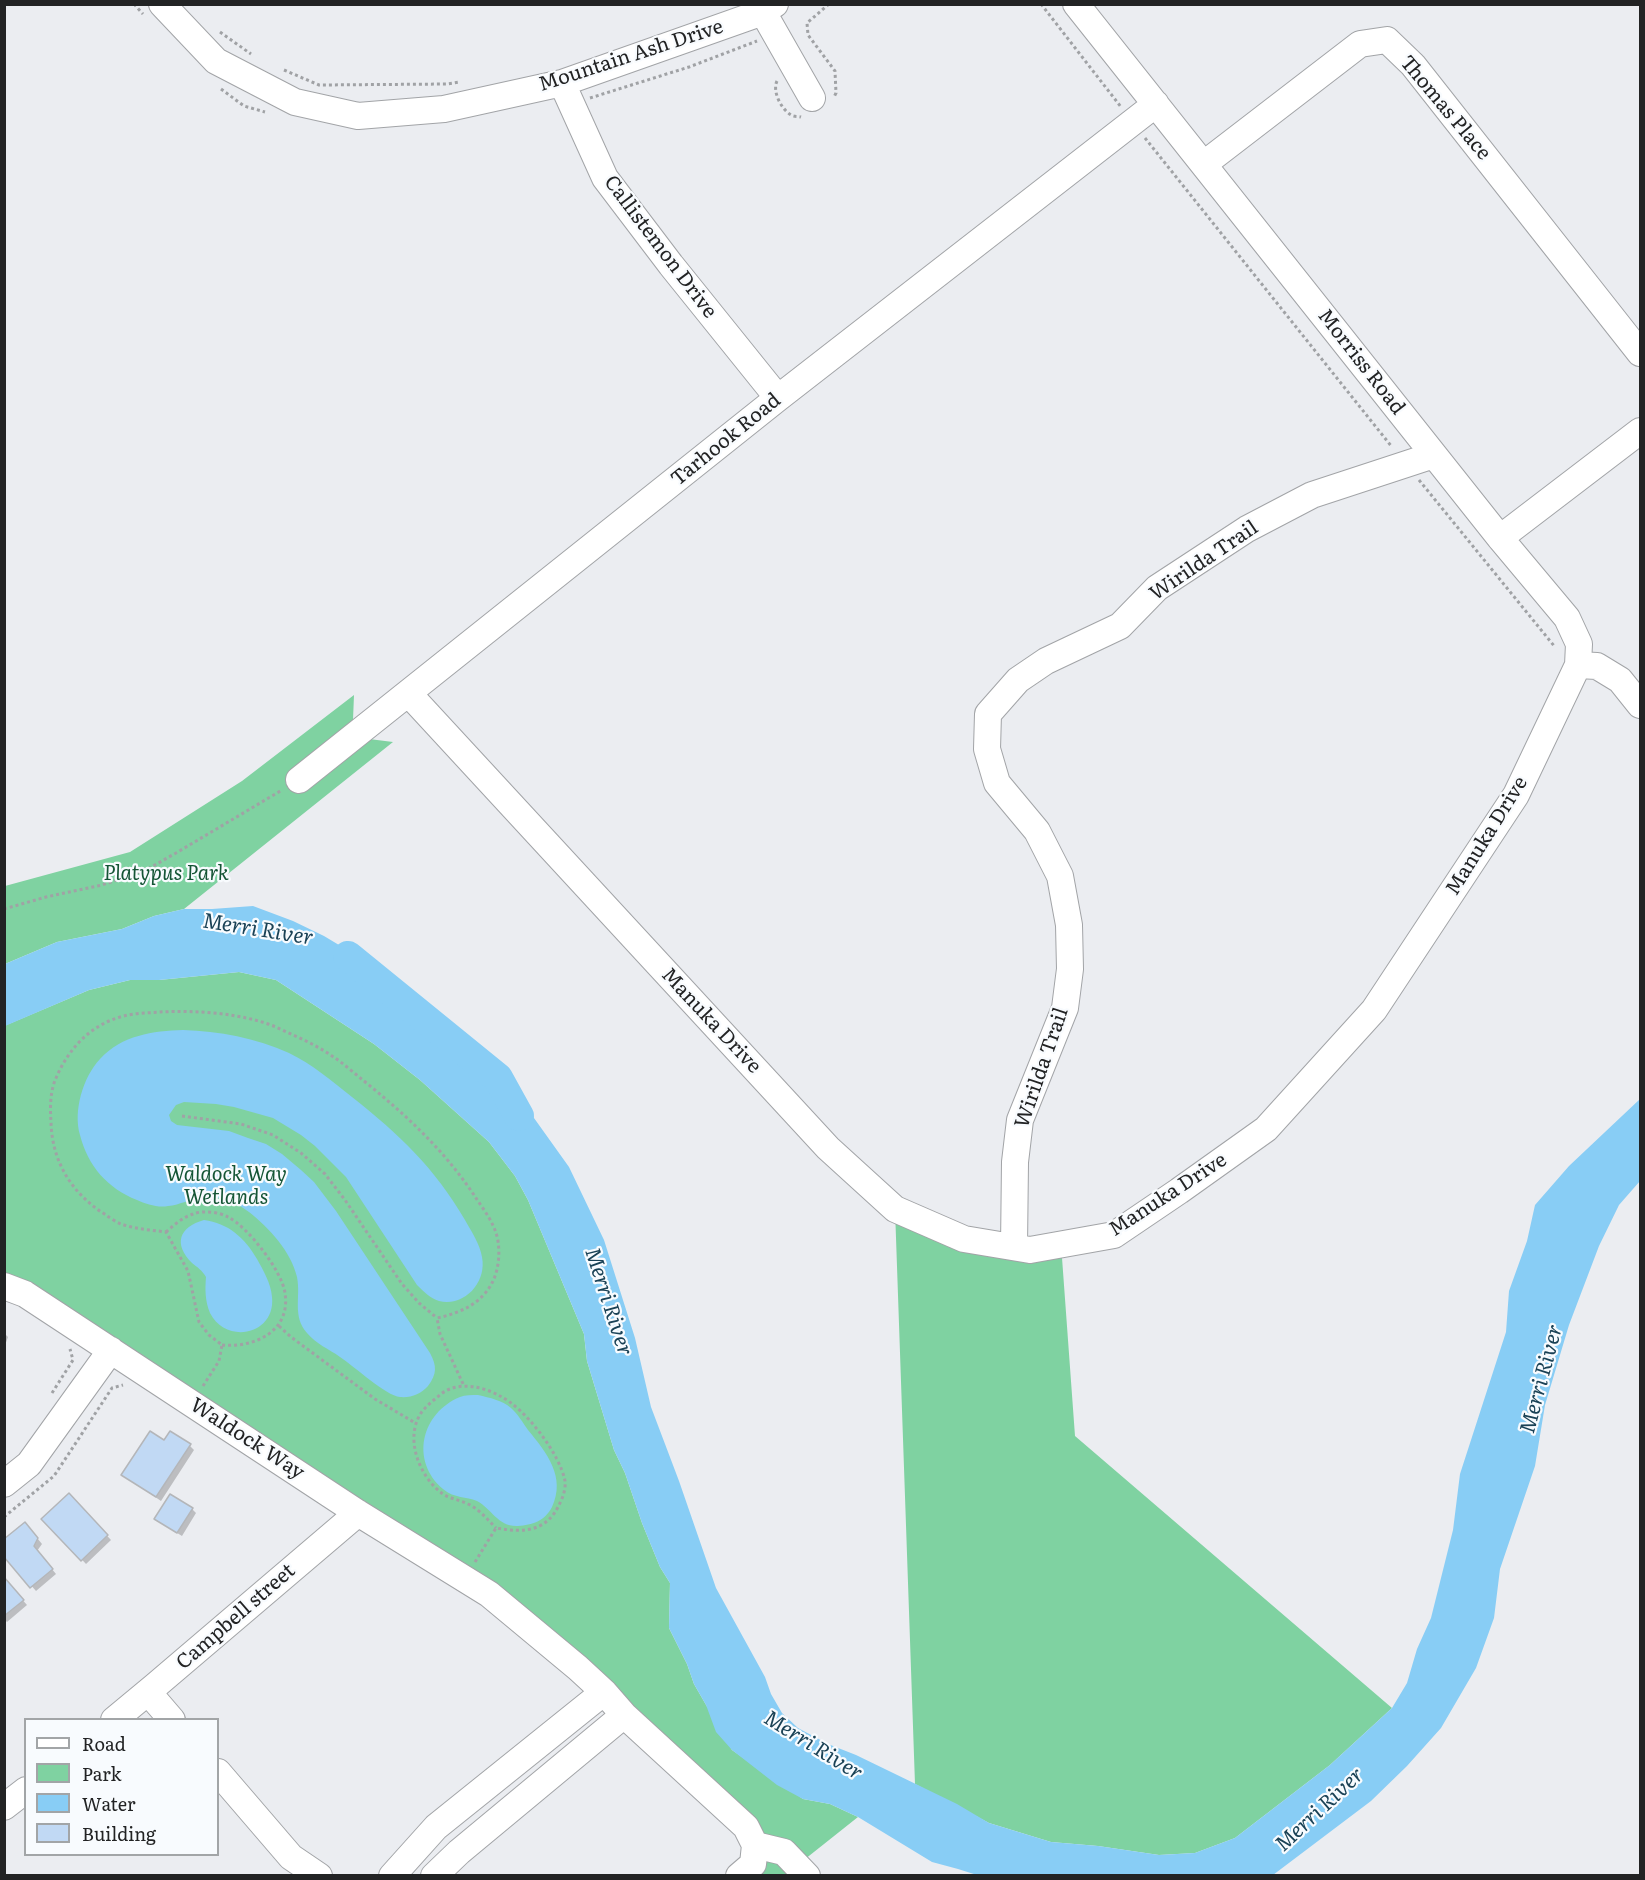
<!DOCTYPE html>
<html>
<head>
<meta charset="utf-8">
<style>
  body { margin:0 }
  #map { position:relative; width:1645px; height:1880px; overflow:hidden; background:#ebedf1; font-family:Literata,serif }
  canvas { display:block }
  .frame { position:absolute; inset:0; border:6px solid #222324; pointer-events:none }
  .legend { position:absolute; left:24px; top:1718px; width:195px; height:138px; box-sizing:border-box; background:#f8fbfe; border:2px solid #a2a5a7; margin:0; padding:8px 10px; list-style:none; font-size:18px; color:#222324 }
  .legend li { display:flex; align-items:center; gap:12px; height:30px }
  .legend b { width:30px; border:2px solid #a2a5a7 }
</style>
</head>
<body>
<div id="map">
<canvas width="1645" height="1880"></canvas>
<div class="frame"></div>
<ul class="legend">
<li><b style="height:8px;background:#fff"></b>Road</li>
<li><b style="height:16px;background:#7fd2a1"></b>Park</li>
<li><b style="height:16px;background:#88cdf5"></b>Water</li>
<li><b style="height:16px;background:#c1d9f4"></b>Building</li>
</ul>
</div>
<script>
const ctx = document.querySelector('canvas').getContext('2d');
ctx.lineJoin = 'round';
function fill(path, color) { ctx.fillStyle = color; ctx.fill(path, 'evenodd'); }
function strokePath(path, color, width, dash) { ctx.strokeStyle = color; ctx.lineWidth = width; ctx.lineCap = dash ? 'butt' : 'round'; ctx.setLineDash(dash || []); ctx.stroke(path); }
function write(font, color, halo, rows, align = 'center') {
  ctx.font = font + ' Literata,serif'; ctx.lineWidth = 4.5; ctx.setLineDash([]); ctx.textBaseline = 'middle'; ctx.strokeStyle = halo; ctx.fillStyle = color; for (const [text, x, y, turn = 0] of rows) {
    ctx.save(); ctx.translate(x, y); ctx.rotate((+turn || 0) * Math.PI / 180); ctx.textAlign = isNaN(turn) ? turn : align; if (halo) ctx.strokeText(text, 0, 0); ctx.fillText(text, 0, 0); ctx.restore();
  }
}
fill(new Path2D(`
  M354 695 353 720 369 739 393 742 184 909 154 916 122 929 57 942 5 964V886L130 852 242 781Z
  M239 972 276 980 374 1044 420 1080 489 1142 515 1176 528 1200 584 1334 587 1361 614 1450 625 1473 642 1523 660 1567 670 1583 669 1628 687 1664 694 1684 732 1750 803 1799 830 1804 858 1817 785 1875H739L755 1845 578 1668 5 1286 4 1026 89 990 130 980H159Z
  M895 1209 964 1239 1061 1244 1075 1436 1392 1708 1330 1765 1235 1838 1195 1853 1159 1855 1098 1846 1051 1842 989 1823 915 1784Z`), '#7fd2a1');
fill(new Path2D(`
  M253 906 293 921 324 936 349 951 387 990 429 1017 462 1045 529 1111 569 1167 604 1240 635 1338 651 1407 679 1481 716 1588 765 1677 771 1694 782 1713 798 1728 828 1744 856 1755 957 1804 989 1823 1051 1842 1098 1846 1159 1855 1195 1853 1235 1838 1330 1765 1392 1708 1407 1683 1417 1649 1431 1618 1453 1530 1460 1474 1506 1332 1509 1291 1527 1241 1535 1205 1569 1166 1640 1099V1181L1619 1205 1599 1246 1569 1325 1545 1405 1535 1466 1500 1569 1494 1618 1476 1668 1441 1728 1407 1766 1371 1801 1273 1875H977L958 1869 932 1862 858 1817 830 1804 803 1799 777 1785 732 1750 716 1732 706 1705 694 1684 687 1664 669 1628 670 1583 660 1567 642 1523 625 1473 614 1450 587 1361 584 1334 528 1200 515 1176 489 1142 420 1080 374 1044 276 980 239 972 159 980H130L89 990 5 1026V964L57 942 122 929 154 916 184 909H212Z
  M183 1030C219 1031 256 1038 289 1053 312 1064 332 1081 352 1097 400 1135 434 1167 465 1220 471 1231 480 1244 482 1257 487 1282 465 1307 439 1301 430 1298 424 1292 417 1285L346 1177 315 1146 301 1135 273 1118 234 1107 216 1104 184 1102 176 1105 169 1115 171 1121 177 1125 229 1131 248 1138 266 1144 282 1154 301 1170 314 1182 336 1211 430 1353C437 1366 437 1374 428 1386 421 1394 411 1398 400 1397 386 1396 354 1366 340 1357 329 1349 316 1344 307 1333 292 1316 301 1297 297 1277 291 1251 269 1228 249 1212 226 1195 213 1194 185 1202 180 1203 174 1206 168 1206 158 1208 146 1204 137 1200 107 1188 88 1166 80 1135 73 1111 83 1077 100 1059 122 1035 153 1031 183 1030Z
  M204 1220C228 1223 245 1238 257 1259 263 1270 271 1283 272 1297 276 1335 226 1345 210 1313 205 1301 205 1289 206 1277 202 1270 197 1267 192 1263 173 1244 179 1227 204 1220Z
  M478 1395C490 1398 502 1400 511 1408 518 1414 523 1423 528 1430 547 1453 566 1477 552 1507 545 1521 532 1525 518 1526 498 1527 492 1509 477 1501 466 1496 455 1499 443 1489 410 1461 421 1413 460 1397 465 1395 472 1395 478 1395Z`), '#88cdf5');
fill(new Path2D(`
  M4 1333 8 1337 4 1348Z
  M164 1442 190 1446 194 1450 161 1501 123 1475Z
  M69 1495 111 1540 86 1564 44 1519Z
  M192 1509 196 1513 182 1536 161 1523Z
  M29 1528 42 1544 37 1551 56 1574 36 1591 4 1554Z
  M4 1579 27 1605 7 1622 4 1619Z`), '#0003');
strokePath(new Path2D(`
  M348 956 498 1078 519 1116`), '#88cdf5', 30);
const building = new Path2D(`
  M150 1431 164 1440 170 1431 191 1444 156 1497 121 1475Z
  M69 1493 108 1535 81 1561 41 1519Z
  M170 1494 193 1508 177 1533 154 1519Z
  M25 1522 38 1538 34 1546 53 1569 30 1588 4 1557V1539Z
  M4 1577 24 1600 4 1616Z`);
fill(building, '#c1d9f4');
strokePath(building, '#b4b6b9', 1.5);
const minor = new Path2D(`
  M162 4 216 61 295 102 358 116 444 109 562 83 763 12 775 4
  M763 12 812 98
  M562 83 605 178 671 265 778 398
  M1204 164 1360 44 1387 40 1413 65 1640 353
  M1500 538 1640 431
  M1578 665 1597 666 1620 680 1640 705
  M408 693 828 1148 895 1209 964 1239 1030 1250 1114 1235 1179 1191 1266 1129 1374 1010 1516 795 1578 665 1579 644 1567 618 1500 538 1076 4
  M299 780 778 398 1156 104
  M1014 1247 1015 1162 1020 1120 1065 1008 1070 969 1069 925 1060 876 1037 831 997 783 987 749 988 714 1018 680 1046 661 1120 626 1157 588 1247 529 1312 495 1434 455
  M4 1286 25 1294 358 1513 489 1594 578 1668 604 1692 624 1715 746 1827 755 1845 753 1864 739 1876
  M4 1484 29 1464 111 1350
  M148 1692 172 1720
  M114 1720 155 1686 358 1513
  M218 1772 291 1857 319 1876
  M4 1807 26 1790
  M755 1845 784 1852 807 1876
  M392 1876 436 1827 604 1692
  M434 1876 459 1852 624 1715`);
strokePath(minor, '#a2a4a7', 28);
strokePath(new Path2D(`
  M134 4 143 14
  M829 4 807 23 808 35 835 71 836 93 834 97
  M1041 4 1121 107
  M220 32 251 54
  M284 70 319 85 447 84 460 82
  M777 81C772 91 781 109 791 115 794 117 798 116 801 117
  M221 89 244 106 265 112
  M590 98 689 67 757 41
  M1145 138 1392 447
  M1419 480 1555 647
  M4 909 46 897 102 885 146 870 176 853 282 790
  M182 1116 241 1124 273 1135 301 1153 325 1174 345 1200 402 1284 419 1303 437 1318
  M166 1232C174 1225 183 1217 193 1214 203 1210 219 1212 228 1217 248 1227 282 1271 285 1293 291 1331 255 1348 222 1345
  M279 1326 291 1337 375 1399 417 1424
  M203 1386 219 1361 222 1345 209 1335 199 1322 188 1271 166 1232C151 1230 135 1229 121 1224 116 1222 110 1218 106 1215 72 1194 52 1162 51 1122 50 1108 50 1091 56 1078 69 1048 91 1024 124 1016 135 1013 148 1013 160 1012 196 1010 242 1013 276 1027 295 1036 315 1044 332 1056 343 1063 354 1073 364 1081 407 1116 443 1149 474 1195 481 1206 490 1217 495 1230 501 1245 500 1268 492 1283 481 1304 460 1313 437 1318L440 1334 464 1386
  M52 1393 73 1360 70 1349
  M4 1517 54 1476 112 1388 123 1385
  M475 1562 496 1528C524 1533 547 1532 560 1503 563 1497 566 1488 565 1481 560 1454 525 1408 500 1396 482 1386 458 1381 441 1394 434 1400 426 1406 421 1413 404 1439 420 1478 443 1494 451 1499 460 1500 468 1504 479 1509 487 1519 496 1528`), '#a0a2a5', 3, [3, 3]);
strokePath(minor, '#fff', 26);
write('20px', '#222324', '#f8fbfe', [
  ["Mountain Ash Drive",631,56,-18],
  ["Thomas Place",1445,108,50],
  ["Callistemon Drive",660,247,53],
  ["Morriss Road",1361,362,52],
  ["Tarhook Road",726,440,-39],
  ["Wirilda Trail",1204,561,-34],
  ["Manuka Drive",1487,836,-58],
  ["Manuka Drive",711,1021,47],
  ["Wirilda Trail",1042,1068,-71],
  ["Manuka Drive",1168,1195,-33],
  ["Waldock Way",247,1439,33],
  ["Campbell street",236,1617,-41]
]);
write('italic 20px', '#145535', '#f8fbfe', [
  ["Platypus Park",166,874],
  ["Waldock Way",226,1175],
  ["Wetlands",226,1198]
]);
write('italic 21px', '#1a4256', '#f8fbfe', [
  ["Merri River",258,930,9],
  ["Merri River",608,1302,72],
  ["Merri River",1542,1379,-75],
  ["Merri River",813,1746,32],
  ["Merri River",1320,1810,-43]
]);
</script>
</body>
</html>
